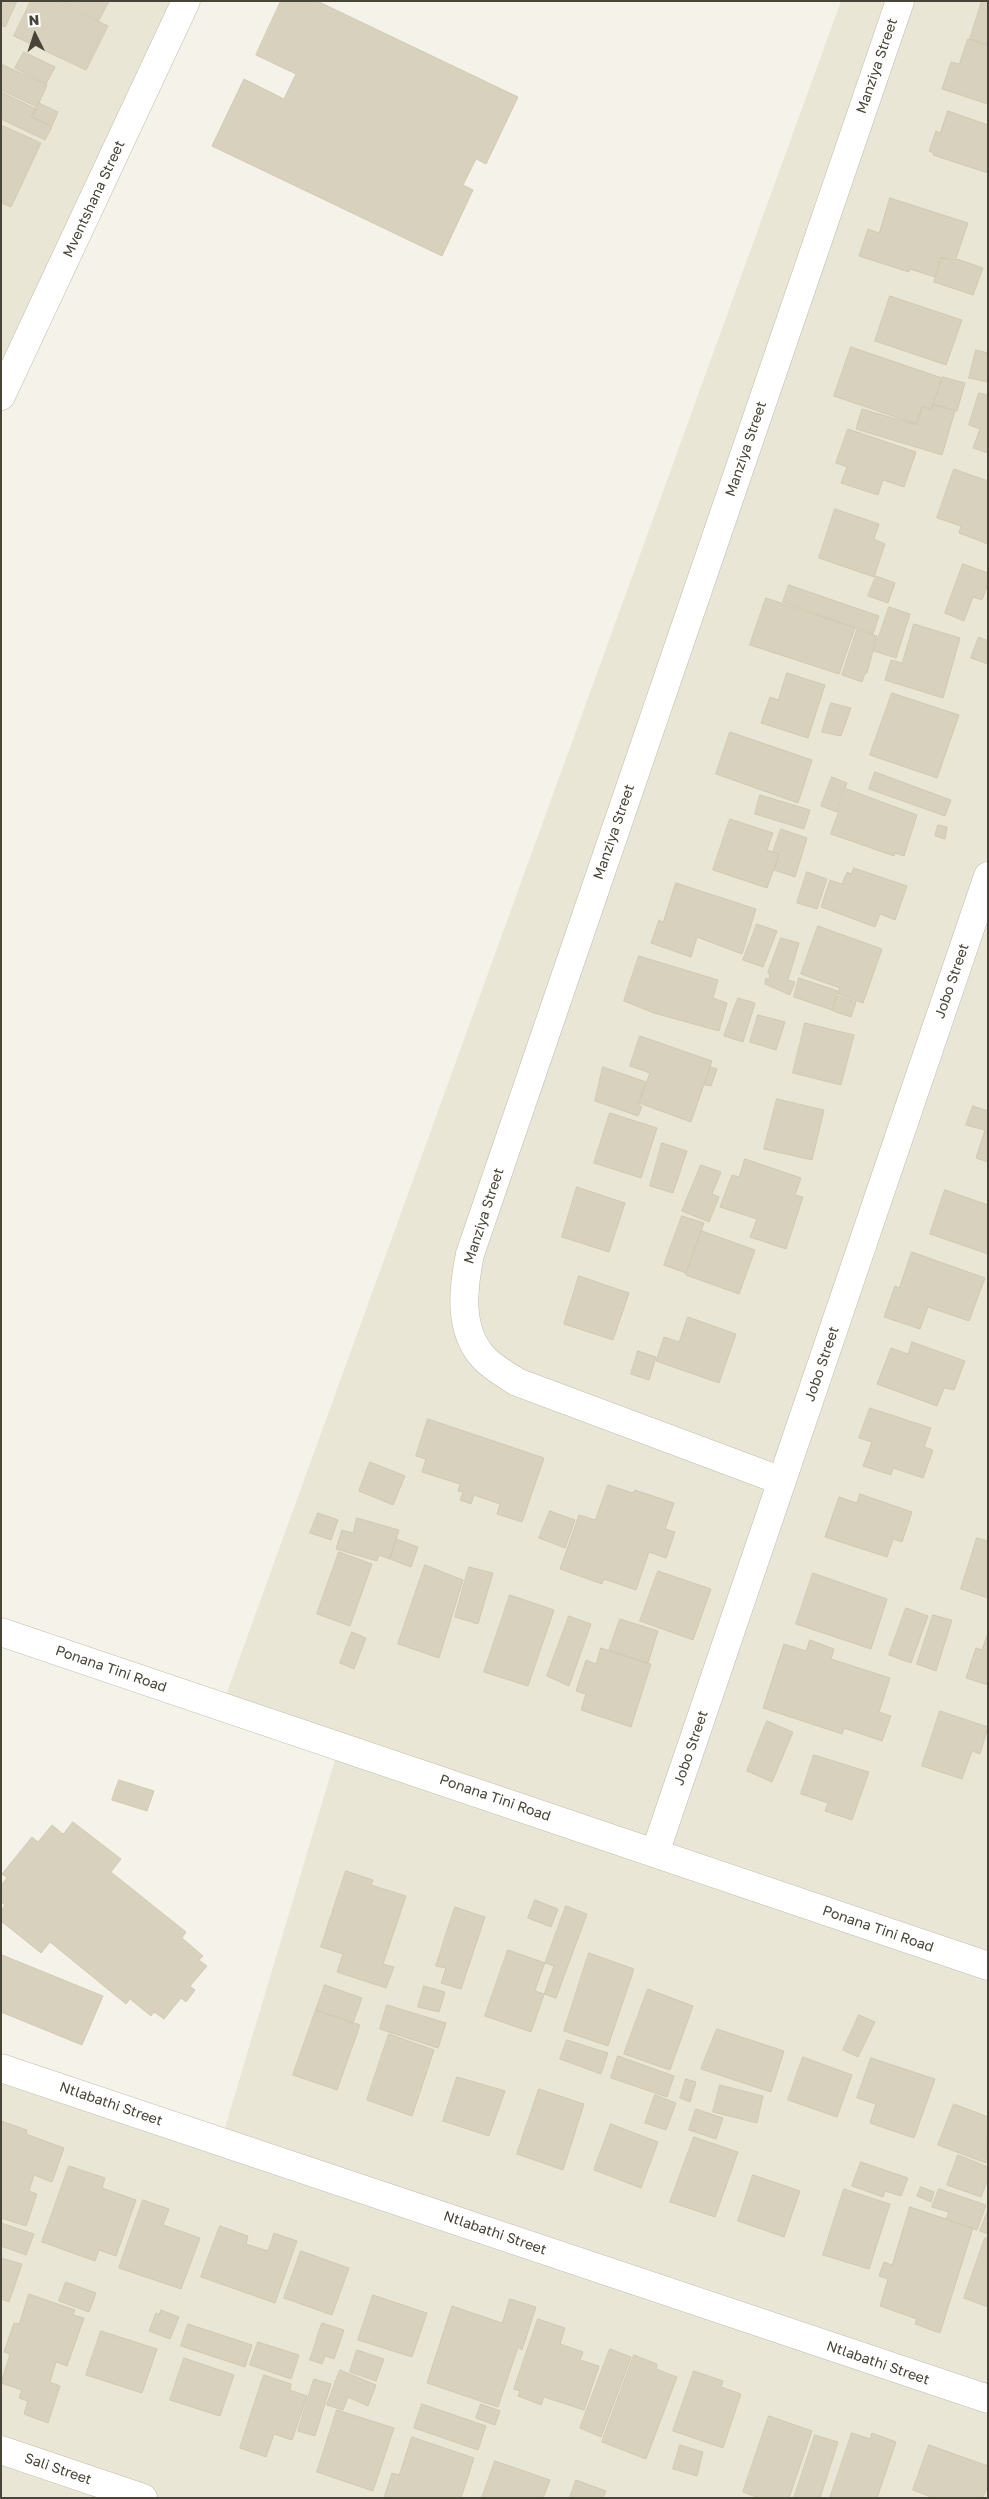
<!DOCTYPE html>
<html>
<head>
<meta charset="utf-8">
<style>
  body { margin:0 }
  #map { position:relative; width:989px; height:2499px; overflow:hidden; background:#f5f3e9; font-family:"Golos Text",sans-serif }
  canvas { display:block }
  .frame { position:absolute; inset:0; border:2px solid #484437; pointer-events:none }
  .north { position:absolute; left:10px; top:10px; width:50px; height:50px; -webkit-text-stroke:4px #fff; paint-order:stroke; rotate:356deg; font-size:14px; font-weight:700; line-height:20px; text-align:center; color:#484437 }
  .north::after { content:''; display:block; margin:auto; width:18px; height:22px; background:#484437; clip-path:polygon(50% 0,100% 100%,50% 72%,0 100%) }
</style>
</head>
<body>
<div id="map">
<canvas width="989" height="2499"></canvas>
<div class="frame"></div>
<div class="north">N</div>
</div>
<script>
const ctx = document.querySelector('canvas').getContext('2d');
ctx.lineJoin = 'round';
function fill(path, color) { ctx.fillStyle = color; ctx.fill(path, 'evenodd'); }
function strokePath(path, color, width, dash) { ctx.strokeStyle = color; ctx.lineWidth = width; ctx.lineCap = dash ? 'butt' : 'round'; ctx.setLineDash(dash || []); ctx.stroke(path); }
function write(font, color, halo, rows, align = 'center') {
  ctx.font = font + ' "Golos Text",sans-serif'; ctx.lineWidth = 4; ctx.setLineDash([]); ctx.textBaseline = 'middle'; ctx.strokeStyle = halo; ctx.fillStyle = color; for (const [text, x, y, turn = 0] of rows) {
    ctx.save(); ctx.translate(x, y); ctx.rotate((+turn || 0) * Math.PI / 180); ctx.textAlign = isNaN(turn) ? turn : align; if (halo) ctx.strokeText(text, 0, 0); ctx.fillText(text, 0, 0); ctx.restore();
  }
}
fill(new Path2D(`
  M1 1H186L1 396Z
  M841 1H988V2498H1V2070L221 2141 339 1746 222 1706Z`), '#e9e6d6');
const building = new Path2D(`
  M1 1H17L5 27 1 25Z
  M31 1H56L108 26 86 70 14 36Z
  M60 1H109L99 20Z
  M281 1H317L518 97 486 164 476 159 463 185 473 190 442 256 212 146 244 79 284 99 296 74 256 55Z
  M982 1H988V45L970 39Z
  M968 39 988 46V104L942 89 951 62 959 64Z
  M24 52 55 67 46 84 15 68Z
  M1 64 47 85 37 107 1 90Z
  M1 92 36 109 31 117 52 127 45 140 1 119Z
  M39 103 58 112 52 126 32 117Z
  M948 111 988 125V173L933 155 934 153 929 151 936 131 940 133Z
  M1 125 41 143 11 207 1 203Z
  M890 198 968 223 955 261 941 257 935 277 910 269 909 272 859 256 868 229 879 233Z
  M942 258 956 263 957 259 983 268 973 295 934 282Z
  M890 296 962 320 946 365 875 341Z
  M851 347 942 378 931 409 922 406 916 424 834 396Z
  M976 350 988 353V382L969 378Z
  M943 377 965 383 957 411 934 405Z
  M979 393 988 395V453L973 448 980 429 969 425Z
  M933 404 955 411 942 455 856 429 862 409 917 425 922 407 931 410Z
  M848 429 916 452 904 487 883 480 878 495 841 483 847 467 836 463Z
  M954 469 988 481V544L959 533 961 526 937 518Z
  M835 509 879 524 874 539 885 544 874 577 819 558Z
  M963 564 988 573V584L982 600 973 597 964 621 945 613Z
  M876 576 895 583 888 603 868 596Z
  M789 585 879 616 873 634 783 602Z
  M766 598 855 628 839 674 750 645Z
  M889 607 910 614 896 658 874 651Z
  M914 624 960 638 943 698 885 680 891 660 902 663Z
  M857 630 877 636 867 673H865L862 682 842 675Z
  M979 637 988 641V664L971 658Z
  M787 673 825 685 808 738 761 723 770 697 778 700Z
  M892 693 959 715 937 778 870 755Z
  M831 703 851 708 841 736 822 732Z
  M730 732 812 760 798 803 716 774Z
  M875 772 951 800 945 816 869 789Z
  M832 777 847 783 837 812 821 806Z
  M847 789 917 815 904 856 895 853 894 856 831 834Z
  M760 795 810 810 804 829 755 814Z
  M730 819 773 833 767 850 779 854 767 888 713 870Z
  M938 825 947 827 945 839 935 836Z
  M781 829 807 838 795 877 774 870 779 854 773 852Z
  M854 868 907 886 895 920 880 914 875 927 821 907 830 880 842 884 847 872 851 874Z
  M807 872 827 879 817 909 797 903Z
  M676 883 756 909 742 954 697 937 691 957 651 943 659 920 663 922Z
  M757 924 777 931 763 967 743 960Z
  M818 926 882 949 863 1003 838 994 840 988 801 974Z
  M781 938 799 943 788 980 795 982 790 995 765 984 766 978 769 980 770 974 768 973Z
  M639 956 718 980 713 998 727 1003 719 1031 654 1013 624 1001Z
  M799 978 838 991 832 1010 794 997Z
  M838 996 856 1002 851 1017 833 1011Z
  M738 998 755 1003 743 1042 724 1036Z
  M758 1015 785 1022 776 1050 750 1042Z
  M805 1023 854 1035 841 1085 793 1073Z
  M640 1036 712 1061 691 1122 639 1103 650 1073 630 1066Z
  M603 1067 646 1082 638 1104 642 1107 638 1116 595 1101Z
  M711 1067 717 1069 711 1086 705 1085Z
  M777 1099 824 1110 812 1160 764 1149Z
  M973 1106 988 1111V1162L976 1158 985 1130 966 1125Z
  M610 1113 657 1128 641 1178 594 1163Z
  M662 1143 687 1151 673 1193 650 1186Z
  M745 1159 801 1178 795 1195 803 1197 786 1249 750 1237 757 1219 720 1207 732 1175 739 1177Z
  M701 1165 721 1172 712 1194 719 1197 709 1222 682 1211Z
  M577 1187 625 1203 609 1252 562 1237Z
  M945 1190 988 1205V1254L930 1234Z
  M682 1216 704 1223 686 1273 664 1265Z
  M702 1231 755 1250 739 1294 686 1275Z
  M912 1252 985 1278 969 1321 928 1307 920 1329 884 1317 895 1286 899 1288Z
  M579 1276 629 1293 613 1340 564 1324Z
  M688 1317 736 1334 719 1383 656 1361 664 1337 679 1342Z
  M912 1342 965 1361 954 1390 944 1388 937 1406 877 1384 891 1348 908 1354Z
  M638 1351 656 1357 649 1380 631 1374Z
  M870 1408 931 1428 924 1447 933 1450 923 1478 893 1468 891 1475 863 1466 872 1442 859 1438Z
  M428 1419 544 1458 522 1522 497 1514 500 1504 474 1495 471 1504 460 1500 463 1492 458 1491 460 1484 422 1472 426 1459 416 1456Z
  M370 1462 405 1476 393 1505 359 1491Z
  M608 1485 633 1493 635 1490 674 1503 665 1529 675 1532 666 1558 649 1552 636 1590 604 1579 602 1584 560 1569 579 1515 595 1520Z
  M860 1494 912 1512 902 1542 893 1539 887 1557 825 1537 839 1497 857 1503Z
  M550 1511 575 1520 565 1548 539 1538Z
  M318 1513 338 1520 331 1540 310 1533Z
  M357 1518 399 1530 390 1559 379 1555 377 1561 336 1549 342 1530 353 1533Z
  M977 1538 988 1541V1598L961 1589Z
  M396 1539 418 1547 411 1567 390 1559Z
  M339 1552 372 1564 350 1626 317 1614Z
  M425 1565 463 1580 439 1658 398 1644Z
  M469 1567 493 1573 478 1624 455 1617Z
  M658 1571 711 1589 693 1640 640 1621Z
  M813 1573 887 1599 871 1649 796 1624Z
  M510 1595 554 1610 528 1686 484 1672Z
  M906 1608 928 1616 911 1663 889 1655Z
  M933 1615 952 1620 936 1671 917 1664Z
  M569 1616 591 1624 569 1686 547 1676Z
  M620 1619 658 1631 648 1663 609 1651Z
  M352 1632 366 1638 354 1669 340 1663Z
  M987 1636H988V1685L966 1678 976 1648 982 1650Z
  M810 1640 834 1649 831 1659 890 1678 879 1712 891 1716 882 1741 844 1728 842 1734 763 1708 784 1644 806 1651Z
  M601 1648 651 1664 631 1727 581 1710 586 1694 576 1691 586 1660 596 1664Z
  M940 1711 988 1727 980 1754 972 1751 962 1779 922 1766Z
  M767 1721 793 1732 772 1782 747 1771Z
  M814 1755 869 1772 852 1820 825 1811 828 1803 801 1794Z
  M119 1780 154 1791 147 1811 112 1800Z
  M73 1822 121 1859 111 1872 186 1932 182 1938 203 1956 199 1960 207 1966 190 1986 195 1990 186 2002 181 1998 164 2019 154 2012 151 2016 130 1999 126 2004 50 1942 41 1953 1 1921V1911L5 1905 1 1902V1885L7 1878 2 1874 32 1837 38 1842 52 1825 63 1834Z
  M346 1871 373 1880 371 1885 406 1896 383 1964 394 1967 386 1988 337 1972 343 1954 321 1947Z
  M535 1900 558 1909 551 1927 528 1918Z
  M566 1906 587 1914 556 1998 535 1991Z
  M455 1907 485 1917 461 1989 441 1983 446 1968 436 1966Z
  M508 1950 554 1966 531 2032 485 2016Z
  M589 1953 634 1969 608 2046 564 2031Z
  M2 1955 103 1996 82 2045 1 2012Z
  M325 1985 362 1998 353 2023 316 2010Z
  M424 1986 445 1992 439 2012 418 2007Z
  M648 1989 693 2006 670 2070 624 2054Z
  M387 2005 446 2023 438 2048 380 2029Z
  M316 2010 360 2025 337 2090 293 2075Z
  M859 2015 875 2022 858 2057 843 2050Z
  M717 2029 784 2051 771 2092 701 2069Z
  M389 2034 434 2050 412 2116 367 2100Z
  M567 2040 608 2053 601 2074 560 2059Z
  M618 2056 674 2076 667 2097 611 2078Z
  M803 2057 852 2075 837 2117 788 2100Z
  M871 2058 935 2079 914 2138 870 2123 876 2104 857 2098Z
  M457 2077 505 2091 489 2136 443 2121Z
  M686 2079 696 2082 690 2102 680 2098Z
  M720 2085 763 2096 757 2123 713 2112Z
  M539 2089 584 2104 563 2170 517 2154Z
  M655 2095 676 2103 666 2130 645 2123Z
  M954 2104 988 2117 986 2163 938 2145Z
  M696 2109 723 2118 716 2139 689 2130Z
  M1 2121 27 2130 26 2134 64 2148 52 2182 34 2175 29 2191 37 2194 26 2226 1 2218Z
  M611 2124 658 2142 641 2188 594 2170Z
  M694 2137 738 2152 715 2217 670 2202Z
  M958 2155 988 2167V2179L981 2197 947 2185Z
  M861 2162 908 2178 901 2196 885 2191 883 2197 852 2186Z
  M69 2166 105 2178 102 2188 136 2200 116 2256 99 2250 95 2261 42 2242Z
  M753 2175 800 2191 784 2237 738 2221Z
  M921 2187 934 2192 931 2202 917 2196Z
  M844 2189 890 2204 869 2269 823 2255Z
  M939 2189 986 2205 977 2230 946 2220 949 2212 932 2207Z
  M143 2200 169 2209 163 2225 200 2238 181 2289 119 2268Z
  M910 2207 973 2228 940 2333 915 2324 917 2319 880 2306 888 2279 879 2276 884 2262 892 2265Z
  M988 2210V2234L980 2231Z
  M1 2223 34 2234 26 2255 1 2246Z
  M220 2226 248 2236 246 2244 268 2251 274 2233 297 2241 275 2303 201 2277Z
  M985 2238H988V2307L964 2298Z
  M301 2251 349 2268 332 2315 284 2298Z
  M1 2258 22 2264 9 2302 1 2299Z
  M66 2282 96 2293 89 2312 59 2301Z
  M29 2294 75 2310 73 2315 84 2318 67 2366 56 2362 50 2382 60 2386 48 2423 24 2414 28 2401 19 2398 22 2390 1 2383 10 2354 4 2352 14 2323 19 2324Z
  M373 2295 427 2313 412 2357 358 2340Z
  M510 2299 536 2307 522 2350 518 2347 498 2407 427 2383 452 2306 502 2323Z
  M161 2310 179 2317 170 2339 149 2331 156 2313 159 2315Z
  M538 2319 565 2328 560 2344 583 2352 580 2360 599 2366 584 2410 544 2397 541 2405 518 2396 520 2391 514 2389Z
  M322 2323 344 2330 334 2359 325 2356 322 2364 310 2360Z
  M188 2324 252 2345 245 2367 181 2346Z
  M101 2331 157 2349 142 2393 86 2375Z
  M258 2342 299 2355 291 2379 250 2365Z
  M610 2349 631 2357 601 2437 580 2428Z
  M357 2350 384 2359 376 2381 350 2372Z
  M634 2355 657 2364 656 2369 677 2377 646 2459 602 2442Z
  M184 2358 234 2375 220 2416 170 2400Z
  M340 2370 376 2385 368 2406 348 2397 343 2410 327 2405Z
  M694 2371 723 2381 721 2387 741 2394 723 2448 673 2431Z
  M264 2375 291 2384 290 2390 307 2396 292 2440 274 2434 266 2457 240 2448Z
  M314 2379 331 2384 315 2436 298 2431Z
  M422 2404 486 2426 478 2450 414 2428Z
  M481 2404 500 2411 495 2425 476 2418Z
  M337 2410 394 2428 373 2491 317 2472Z
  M769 2416 812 2431 789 2498H759L743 2492Z
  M852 2433 870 2439 872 2433 896 2442 877 2498H830Z
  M815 2435 838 2442 820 2498H794Z
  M412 2437 474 2458 461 2498H384L392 2473 399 2475Z
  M680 2445 703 2452 697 2476 673 2469Z
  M929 2445 988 2466V2490H986L983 2498H934L913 2490Z
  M495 2461 550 2480 543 2498H482Z
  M576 2480 606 2491 603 2498H570Z`);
fill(building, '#d7d1bd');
strokePath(building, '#d2cab0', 1);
const minor = new Path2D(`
  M1 396 186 1
  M782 1481 517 1382C506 1375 492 1367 483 1357 458 1329 463 1288 470 1254L900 1
  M1 1632 988 1966
  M655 1853 988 876
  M1 2068 988 2399
  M1 2450 143 2498`);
strokePath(minor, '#c0bcab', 29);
strokePath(minor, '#fff', 28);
write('14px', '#484437', '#fff', [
  ["Manziya Street",877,66,-71],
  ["Mventshana Street",94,199,-65],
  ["Manziya Street",746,449,-71],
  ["Manziya Street",614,832,-71],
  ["Jobo Street",952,981,-71],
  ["Manziya Street",484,1216,-72],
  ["Jobo Street",822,1364,-71],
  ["Ponana Tini Road",111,1669,19],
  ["Jobo Street",691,1748,-71],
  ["Ponana Tini Road",495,1798,19],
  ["Ponana Tini Road",878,1929,19],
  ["Ntlabathi Street",111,2104,19],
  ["Ntlabathi Street",495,2233,19],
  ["Ntlabathi Street",878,2363,19],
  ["Sali Street",58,2469,19]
]);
</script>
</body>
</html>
